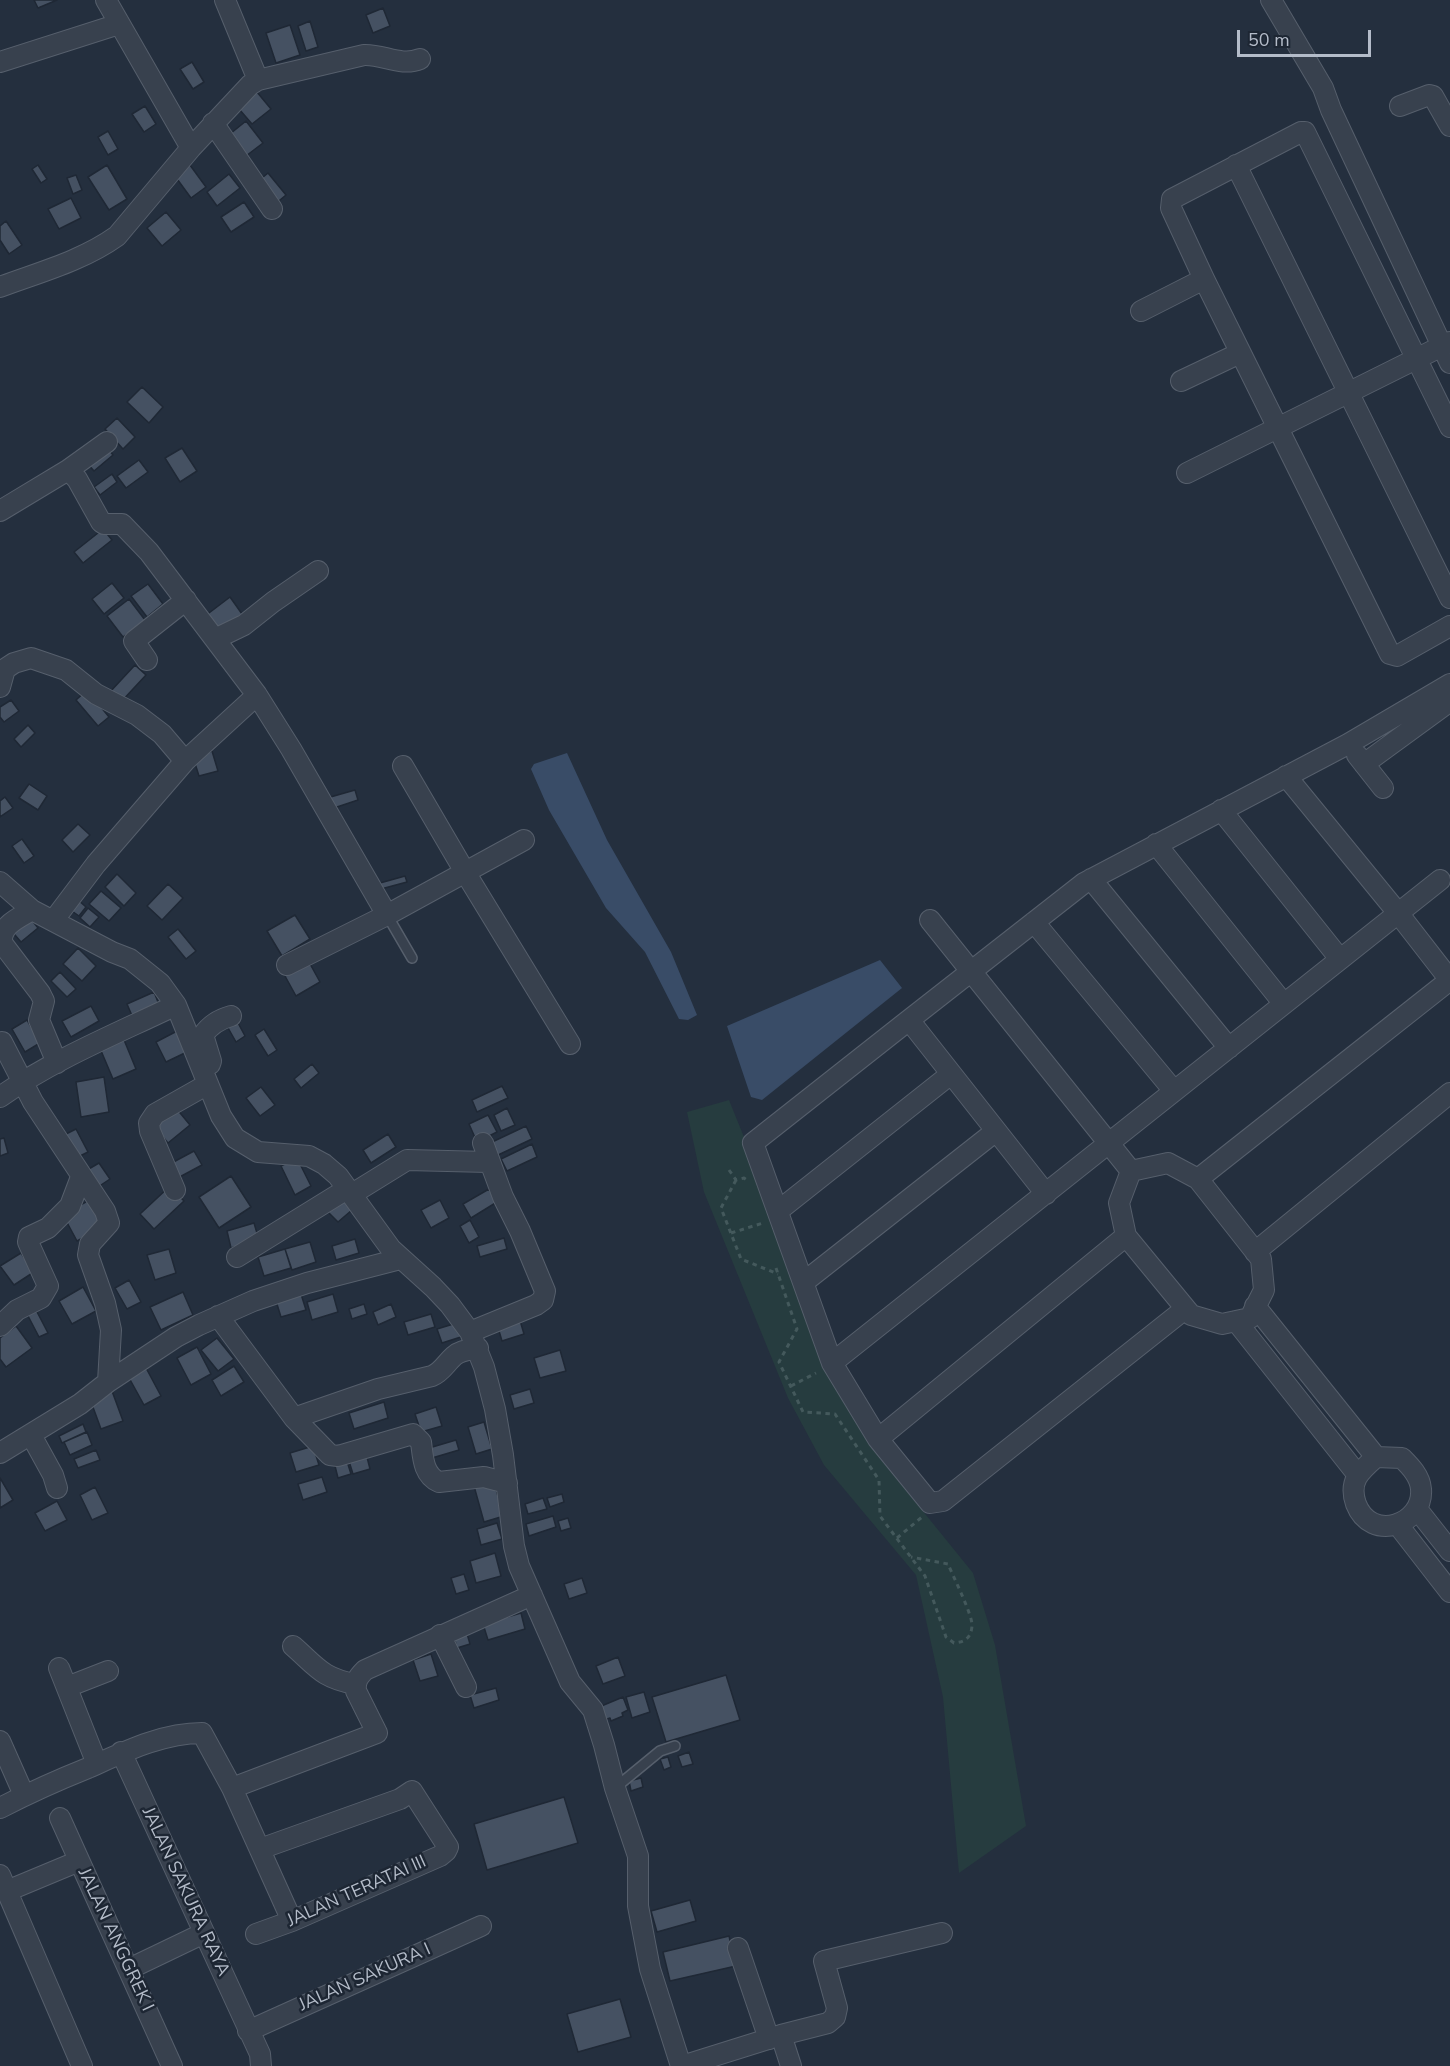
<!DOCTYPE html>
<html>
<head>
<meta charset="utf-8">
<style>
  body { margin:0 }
  #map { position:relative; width:1450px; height:2066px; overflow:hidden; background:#242f3e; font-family:"Nunito Sans",sans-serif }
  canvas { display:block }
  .scale { position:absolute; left:1237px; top:30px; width:134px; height:27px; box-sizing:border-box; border:3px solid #b4bcc9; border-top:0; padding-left:8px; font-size:18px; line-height:21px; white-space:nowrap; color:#b4bcc9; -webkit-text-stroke:4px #1d2633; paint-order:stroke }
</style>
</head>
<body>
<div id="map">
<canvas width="1450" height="2066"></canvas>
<div class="scale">50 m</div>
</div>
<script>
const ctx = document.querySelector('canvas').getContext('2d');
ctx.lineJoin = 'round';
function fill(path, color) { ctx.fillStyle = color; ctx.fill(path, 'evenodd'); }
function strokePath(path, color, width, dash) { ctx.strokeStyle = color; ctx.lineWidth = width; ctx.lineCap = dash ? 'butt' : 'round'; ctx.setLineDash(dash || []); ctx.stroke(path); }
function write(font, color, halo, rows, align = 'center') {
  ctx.font = font + ' "Nunito Sans",sans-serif'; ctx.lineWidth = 5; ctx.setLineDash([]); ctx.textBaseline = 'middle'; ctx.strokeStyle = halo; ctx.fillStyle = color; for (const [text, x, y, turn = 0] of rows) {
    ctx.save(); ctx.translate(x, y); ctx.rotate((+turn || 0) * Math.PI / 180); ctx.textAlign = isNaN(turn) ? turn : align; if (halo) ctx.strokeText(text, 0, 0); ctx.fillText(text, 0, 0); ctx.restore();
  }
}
fill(new Path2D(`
  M729 1100 750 1152 823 1362 849 1411 875 1452 973 1573 995 1645 1026 1826 959 1873 943 1697 916 1575 824 1465 788 1398 704 1192 687 1112Z`), '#263c3f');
fill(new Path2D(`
  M567 753 607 840 671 952 697 1015 688 1020 679 1019 645 952 606 908 549 810 531 769 534 764Z
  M880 960 902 988 762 1100 751 1097 727 1026Z`), '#394c67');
const building = new Path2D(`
  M34 0H57L38 8Z
  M383 8 390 26 373 33 366 15Z
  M310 21 318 47 306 51 298 26Z
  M290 25 300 55 276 63 266 33Z
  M192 62 204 82 193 89 180 69Z
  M252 86 271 109 252 124 233 102Z
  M145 106 156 124 144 132 132 114Z
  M246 121 263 143 242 159 225 138Z
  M108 131 118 149 108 155 98 137Z
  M187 161 206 187 191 198 172 172Z
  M38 165 47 179 41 183 32 169Z
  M107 165 127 199 109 210 88 177Z
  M268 173 286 195 274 205 256 183Z
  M229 174 240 188 217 206 207 192Z
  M76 175 82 190 73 194 67 178Z
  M71 198 81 218 59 229 48 209Z
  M244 202 254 217 231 232 221 217Z
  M166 212 181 230 162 246 147 228Z
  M6 221 22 245 9 254 0 240V226Z
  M142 387 163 407 149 423 127 402Z
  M117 418 135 437 123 449 105 429Z
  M107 447 113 455 94 471 87 463Z
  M182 448 197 471 180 482 165 458Z
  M139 460 148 472 126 488 117 476Z
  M112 474 117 482 100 495 94 487Z
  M103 529 112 540 83 563 74 552Z
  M112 583 124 598 104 614 92 599Z
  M148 584 163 604 147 617 131 596Z
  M230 597 242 614 217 633 205 616Z
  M129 599 145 620 123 637 107 616Z
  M135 665 146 675 120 703 109 693Z
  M87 690 109 717 98 726 76 700Z
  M11 700 19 711 4 722 0 717V707Z
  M28 725 35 733 21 747 14 739Z
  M212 751 218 771 199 776 193 757Z
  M29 784 47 796 38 810 19 798Z
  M355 790 358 800 331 809 327 798Z
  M5 797 13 808 0 817V801Z
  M78 824 90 835 73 852 62 840Z
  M22 839 34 856 24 863 12 846Z
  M117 874 136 893 124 906 105 887Z
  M405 876 407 882 381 889 380 883Z
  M168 884 183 898 162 920 147 906Z
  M101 891 121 908 109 921 89 904Z
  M77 899 86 907 79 916 69 909Z
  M88 908 99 917 90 927 80 918Z
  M27 914 38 928 21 942 9 928Z
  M295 915 310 939 282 956 267 931Z
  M178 929 196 951 186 959 168 937Z
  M78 948 96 966 82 981 63 964Z
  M309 962 320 982 296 996 285 976Z
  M60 972 76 989 67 997 51 981Z
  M154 992 160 1007 133 1018 127 1004Z
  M91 1006 99 1021 71 1037 62 1021Z
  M27 1020 40 1043 25 1052 12 1029Z
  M237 1021 245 1036 236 1042 227 1026Z
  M264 1029 277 1050 268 1056 255 1035Z
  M179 1030 189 1051 166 1062 156 1042Z
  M122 1035 136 1069 113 1079 99 1046Z
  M312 1064 319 1073 301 1088 294 1079Z
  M104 1077 109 1112 81 1117 76 1082Z
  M502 1086 508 1098 477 1112 472 1100Z
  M261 1087 275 1105 260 1116 246 1098Z
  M176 1108 190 1125 168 1143 153 1125Z
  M507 1108 515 1125 501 1131 494 1115Z
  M488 1115 497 1132 477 1142 469 1124Z
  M526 1126 532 1139 496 1156 490 1143Z
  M76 1129 88 1152 78 1157 66 1134Z
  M388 1134 396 1147 371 1163 363 1150Z
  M4 1138 8 1153 0 1156V1139Z
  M532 1144 537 1157 507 1171 501 1159Z
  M194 1151 202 1165 174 1180 166 1166Z
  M297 1158 311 1186 295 1195 281 1166Z
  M99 1163 110 1179 98 1187 87 1170Z
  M231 1176 251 1207 219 1228 199 1197Z
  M170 1186 184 1201 154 1229 140 1214Z
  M489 1189 497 1202 471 1218 463 1204Z
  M341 1197 352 1210 338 1222 326 1210Z
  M91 1199 105 1226 77 1241 63 1215Z
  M440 1200 449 1218 431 1228 421 1210Z
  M470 1220 479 1237 469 1243 460 1226Z
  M254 1223 259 1240 231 1248 227 1231Z
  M504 1238 507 1249 480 1257 477 1246Z
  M355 1239 359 1253 336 1260 332 1246Z
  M310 1242 316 1262 292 1270 285 1249Z
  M169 1249 176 1273 155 1280 147 1255Z
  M285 1249 291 1268 264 1276 258 1257Z
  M21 1253 34 1272 14 1285 0 1266Z
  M129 1280 141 1302 127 1309 115 1288Z
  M83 1287 96 1311 72 1324 59 1301Z
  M183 1292 193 1315 161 1330 150 1307Z
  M301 1294 306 1310 281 1317 276 1301Z
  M333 1294 338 1312 312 1320 307 1302Z
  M364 1304 367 1314 352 1319 349 1309Z
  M391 1304 396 1317 378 1325 373 1312Z
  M35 1308 48 1333 39 1337 26 1312Z
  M431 1314 435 1327 408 1335 404 1322Z
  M519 1317 524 1334 502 1341 497 1324Z
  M460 1322 464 1336 442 1343 437 1329Z
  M16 1326 32 1348 6 1367 0 1359V1338Z
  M217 1338 234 1359 218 1371 201 1350Z
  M197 1347 211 1374 191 1385 177 1358Z
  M560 1350 566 1371 540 1378 534 1358Z
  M145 1366 161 1396 144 1405 128 1376Z
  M234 1366 244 1382 221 1396 212 1380Z
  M530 1389 534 1403 514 1409 510 1395Z
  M112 1391 123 1421 101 1429 90 1399Z
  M384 1402 388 1418 354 1429 349 1413Z
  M436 1407 442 1426 421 1432 415 1414Z
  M484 1422 492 1449 476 1454 468 1427Z
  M83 1424 86 1432 62 1443 59 1436Z
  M87 1432 92 1445 70 1455 64 1442Z
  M456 1440 459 1450 432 1458 429 1448Z
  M313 1446 319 1465 296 1472 290 1453Z
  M96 1450 100 1460 78 1468 74 1459Z
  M366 1453 370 1469 353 1474 348 1458Z
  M346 1458 351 1474 338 1478 334 1462Z
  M322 1477 327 1492 303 1500 298 1484Z
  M0 1478 13 1500 0 1508Z
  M493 1480 504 1516 484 1522 474 1486Z
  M95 1487 108 1513 92 1520 80 1495Z
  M562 1494 564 1502 550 1507 547 1498Z
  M543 1498 547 1509 528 1514 525 1504Z
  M57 1501 67 1520 45 1531 35 1513Z
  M553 1516 556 1527 529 1536 526 1524Z
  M568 1518 571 1528 561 1531 558 1521Z
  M497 1523 502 1539 481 1545 477 1529Z
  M495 1553 501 1576 476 1583 470 1561Z
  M464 1574 469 1590 456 1594 451 1578Z
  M582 1578 587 1593 569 1599 564 1584Z
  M521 1613 525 1629 488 1640 483 1624Z
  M466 1630 470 1644 457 1648 453 1634Z
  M431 1654 438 1676 420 1681 413 1660Z
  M618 1657 625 1676 603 1684 596 1666Z
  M726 1675 740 1720 666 1742 652 1697Z
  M496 1688 499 1700 474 1708 470 1695Z
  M644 1692 650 1712 632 1718 626 1697Z
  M623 1697 628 1710 622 1713 623 1716 611 1721 610 1718 604 1720 599 1707Z
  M689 1752 693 1764 682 1767 678 1756Z
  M668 1757 671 1767 664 1770 660 1759Z
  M641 1778 643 1787 631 1791 629 1781Z
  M564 1797 578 1843 487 1870 474 1824Z
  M690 1900 696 1921 657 1932 651 1911Z
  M729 1936 736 1966 670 1981 663 1952Z
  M620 1999 631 2037 578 2052 567 2014Z`);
fill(building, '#455162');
strokePath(building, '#1f2835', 1.5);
const service = new Path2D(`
  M387 915 412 958
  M615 1788 660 1751 675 1746`);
const minor = new Path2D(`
  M106 0 191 148
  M225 0 258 80
  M1271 0 1323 88 1331 110 1450 363
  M0 62 119 24
  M1400 106 1429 95 1433 96 1450 126
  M213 123 272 209
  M1236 165 1450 598
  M0 287C40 272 82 261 117 236L191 148 250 85 258 80 364 55C383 54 401 67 420 59
  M1141 311 1204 279
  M1181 381 1240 353
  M1450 427 1305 132H1301L1172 199 1171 208 1204 279 1390 654 1397 656 1450 626
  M68 470 107 442
  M1187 473 1450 342
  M0 511 68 470 77 479 101 522 104 524H122L149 552 257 695 291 749 387 915
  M215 639 244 625 273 602 318 571
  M147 660 134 641 186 600
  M0 687 5 669 14 663 31 658 66 670 96 694 137 715 162 734 185 761
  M1357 755 1383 788
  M1364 764 1450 701
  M403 766 465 872 570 1044
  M1221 810 1340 959
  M1156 844 1284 1004
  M1091 879 1229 1048
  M0 882 32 910 112 952 130 959 160 983 176 1005 221 1116 235 1138 258 1152 309 1156 324 1164 338 1176 391 1249 433 1287 450 1305 470 1332 484 1367 495 1409 503 1455 514 1546 519 1566 570 1682 593 1710 604 1745 615 1788 638 1856V1906L650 1969 681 2066
  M32 910C19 918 0 925 2 943L40 993 44 1001 39 1020 57 1063
  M930 920 1131 1171
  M53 921 96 864 185 761 257 695
  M1034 922 1174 1091
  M287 965 387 915 524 840
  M909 1020 1084 883 1348 744 1450 684
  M2 1042 33 1102 105 1211 109 1223 90 1244 88 1255 105 1303 111 1330 108 1382
  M210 1064 211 1061 203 1035C210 1025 220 1019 231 1016
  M0 1097C54 1059 116 1034 176 1005
  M1168 1163 1198 1179 1261 1259 1264 1290 1250 1318 1222 1324 1191 1315 1126 1236 1119 1203 1131 1171Z
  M1198 1179 1450 980 1398 913 1286 776
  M175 1190 150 1131 149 1123 155 1114 208 1084
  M352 1194 407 1160 488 1162
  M1046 1194 909 1020 753 1143 832 1363 878 1439 930 1503 943 1501 1185 1309
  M778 1211 951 1074
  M1255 1252 1450 1093
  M237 1257 347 1189
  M804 1282 996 1131
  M1255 1306 1376 1457
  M218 1316 294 1418 330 1455 338 1456 413 1434 421 1442C423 1457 423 1475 439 1482L484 1477 507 1483
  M1236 1321 1357 1474
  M0 1326 17 1310 41 1298 48 1286 28 1242 29 1237 48 1228 70 1206 81 1177
  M470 1332 536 1305 543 1300 545 1291 520 1231 503 1197 483 1143
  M832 1363 1440 880
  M294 1418 378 1389 432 1376C442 1372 446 1363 454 1356 461 1350 469 1350 478 1348
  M31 1435 53 1475 57 1488
  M878 1439 1126 1236
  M0 1453 80 1404 108 1382 176 1337 199 1325 253 1301 307 1283 400 1259
  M1376 1457 1402 1458C1410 1466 1420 1476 1421 1489 1424 1525 1371 1543 1356 1504 1348 1481 1360 1471 1376 1457Z
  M1417 1509 1450 1551
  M1398 1525 1450 1592
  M440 1635 466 1687
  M293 1646C317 1667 322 1678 355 1684
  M59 1668 97 1764
  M67 1687 108 1671
  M0 1741 24 1795
  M121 1752 260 2054 261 2066
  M232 1788 377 1733 356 1691C355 1681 358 1677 365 1670L532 1595
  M0 1808C29 1793 58 1780 88 1768 124 1752 162 1733 202 1733L232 1788 292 1921
  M60 1818 172 2066
  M0 1875 82 2066
  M7 1891 79 1861
  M256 1934 292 1921 440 1856 446 1851 448 1847 412 1791 400 1799 260 1849
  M738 1948 769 2039
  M129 1969 204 1933
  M248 2031 481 1926
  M781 2035 791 2066
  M682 2066 781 2035 828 2023 835 2017 837 2008 824 1961 942 1933`);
strokePath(service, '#565f6c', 12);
strokePath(minor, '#565f6c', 22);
strokePath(new Path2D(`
  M729 1170 736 1180 744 1178 747 1180
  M736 1180 721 1208 741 1259 778 1274
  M731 1233 763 1223
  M776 1268 797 1329 779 1362 803 1412 835 1414 879 1480 880 1516 925 1576 946 1637 954 1643C965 1642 971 1638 972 1626 973 1616 953 1576 948 1564L911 1557
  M791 1386 816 1373
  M897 1538 922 1517`), '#44595c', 3, [4.5, 4.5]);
strokePath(service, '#38414e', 9);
strokePath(minor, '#38414e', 20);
write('18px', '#b4bcc9', '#1d2633', [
  ["JALAN SAKURA RAYA",185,1892,65],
  ["JALAN TERATAI III",357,1892,-24],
  ["JALAN ANGGREK I",115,1940,65],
  ["JALAN SAKURA I",365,1978,-24]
]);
</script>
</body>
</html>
